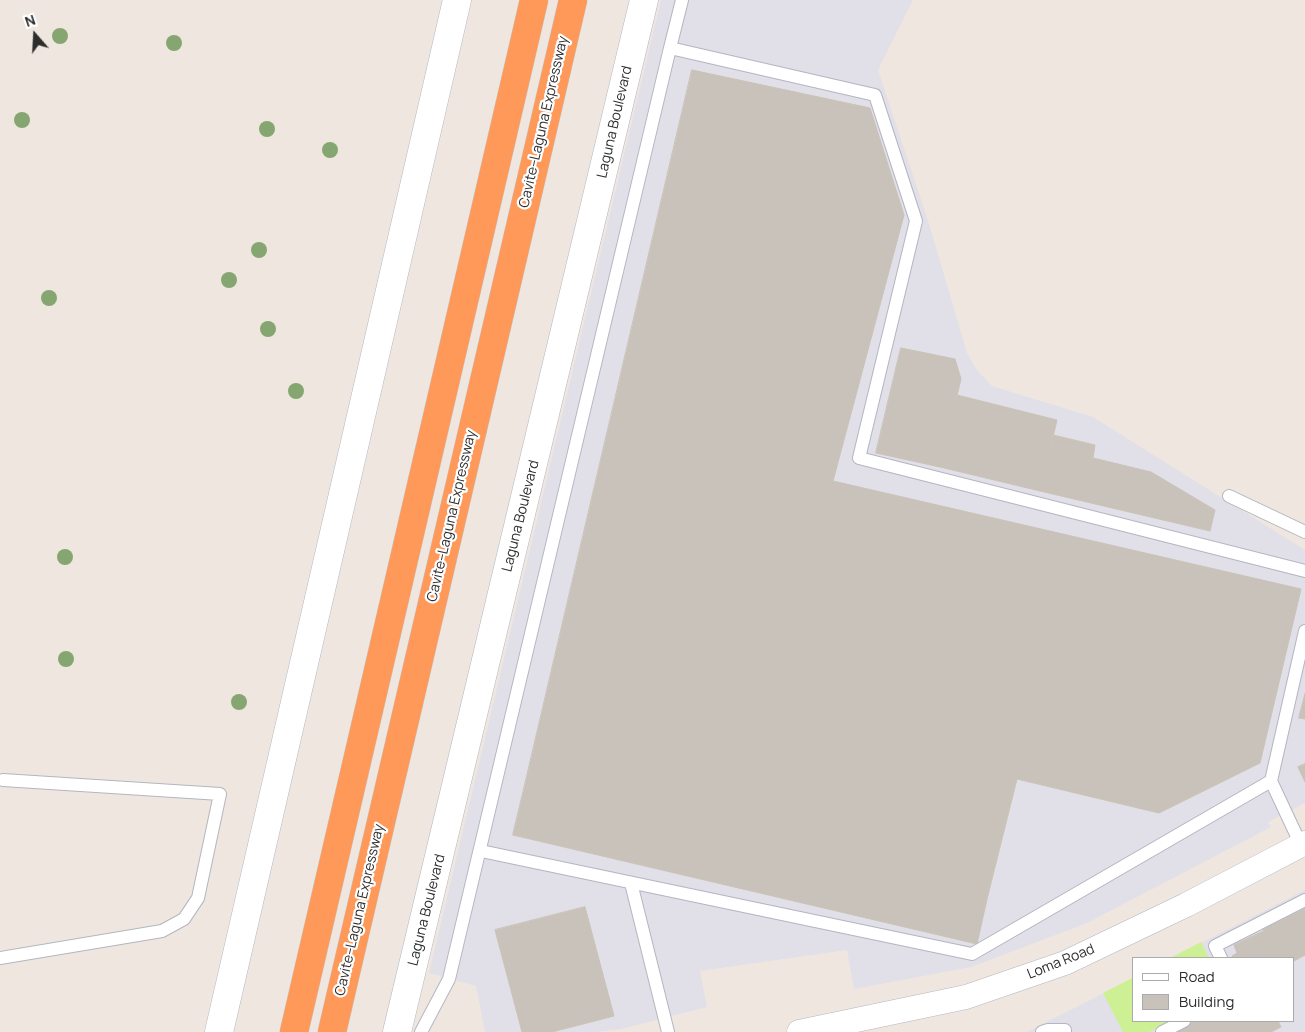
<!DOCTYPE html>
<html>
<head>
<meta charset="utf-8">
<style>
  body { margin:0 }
  #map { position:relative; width:1305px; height:1032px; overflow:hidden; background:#efe7df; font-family:Manrope,sans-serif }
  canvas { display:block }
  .legend { position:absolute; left:1132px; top:957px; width:162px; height:65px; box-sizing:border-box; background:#fff; border:1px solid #ababab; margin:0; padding:6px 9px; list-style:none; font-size:15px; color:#2d2d2d }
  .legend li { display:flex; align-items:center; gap:10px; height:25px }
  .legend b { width:25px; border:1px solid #ababab }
  .north { position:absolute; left:10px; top:10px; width:50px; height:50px; -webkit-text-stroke:4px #fff; paint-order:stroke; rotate:341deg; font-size:14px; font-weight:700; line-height:20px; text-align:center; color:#2d2d2d }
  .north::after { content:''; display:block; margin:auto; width:18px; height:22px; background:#2d2d2d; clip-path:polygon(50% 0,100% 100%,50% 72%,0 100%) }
</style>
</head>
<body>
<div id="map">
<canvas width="1305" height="1032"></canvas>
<ul class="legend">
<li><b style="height:6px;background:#fff"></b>Road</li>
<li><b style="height:14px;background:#c8c2ba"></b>Building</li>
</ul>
<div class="north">N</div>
</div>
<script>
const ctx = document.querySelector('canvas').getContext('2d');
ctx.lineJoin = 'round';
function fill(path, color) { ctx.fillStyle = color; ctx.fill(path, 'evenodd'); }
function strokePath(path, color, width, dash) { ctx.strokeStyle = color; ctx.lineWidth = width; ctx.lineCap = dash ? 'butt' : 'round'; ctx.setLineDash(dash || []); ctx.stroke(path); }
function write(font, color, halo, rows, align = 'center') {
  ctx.font = font + ' Manrope,sans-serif'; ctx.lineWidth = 4.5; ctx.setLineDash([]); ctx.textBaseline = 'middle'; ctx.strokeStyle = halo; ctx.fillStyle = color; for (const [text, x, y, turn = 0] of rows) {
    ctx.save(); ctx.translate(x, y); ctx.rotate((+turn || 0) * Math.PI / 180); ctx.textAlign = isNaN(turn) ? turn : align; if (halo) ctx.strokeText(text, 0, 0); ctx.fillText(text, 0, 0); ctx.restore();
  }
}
fill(new Path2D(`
  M661 0H913L878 70 929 224 967 353 977 370 992 386 1093 417 1305 550V803L1268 822 1271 827 1087 923 971 967 854 989 847 950 700 971 707 1007 621 1029 595 1032H485L476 986 429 973Z
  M1305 890V1032H1027L1134 978V1021H1294V958H1172Z`), '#e1dfe7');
fill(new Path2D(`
  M1201 942 1209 958H1170Z
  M1134 977V1021H1171L1149 1032H1123L1103 993Z`), '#cdf094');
const building = new Path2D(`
  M692 70 870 108 904 215 833 481 1301 589 1260 763 1159 813 1017 779 987 899 524 789Z
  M901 348 955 359 961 379 940 467 876 453Z
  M957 395 1057 420 1040 491 940 467Z
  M1053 435 1095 445 1093 458 1151 472 1215 510 1210 531 1040 491Z
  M1305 694V719L1299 718Z
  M1305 764V782L1298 767Z
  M524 789 987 899 977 944 513 835Z
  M585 907 614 1016 552 1032H522L495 930Z
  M1305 908V955L1294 961V958H1278L1263 929Z
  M1264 931 1278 958H1233L1232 956 1237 953 1234 945Z
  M1189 1021H1265L1271 1032H1167Z
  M1265 1021H1278L1281 1027 1271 1032Z`);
fill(building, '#c8c2ba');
strokePath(building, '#cbc3b8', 1);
const service = new Path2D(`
  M670 48 682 0
  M1229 496 1305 532
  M1271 781 1301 845
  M481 851 972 954 1271 781 1305 631
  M631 883 668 1032
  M0 958 162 931 184 919 198 898 220 794 3 780
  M1221 958 1215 946 1305 900
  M421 1032 449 979 670 48 875 95 916 221 859 458 1305 571
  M1042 1032 1048 1030H1065V1032
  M1162 1032 1184 1021`);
const minor = new Path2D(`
  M799 1032 966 997 1065 963 1186 905 1305 843`);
const secondary = new Path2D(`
  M219 1032 457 0
  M397 1032 644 0`);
const motorway = new Path2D(`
  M294 1032 534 0
  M332 1032 573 0`);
strokePath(service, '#b3b6c1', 14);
strokePath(minor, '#b3b6c1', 25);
strokePath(secondary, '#b3b6c1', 29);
strokePath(motorway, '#c8c8c8', 29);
strokePath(service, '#fff', 12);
strokePath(minor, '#fff', 24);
strokePath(secondary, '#fff', 28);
strokePath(motorway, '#ff995a', 28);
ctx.fillStyle = '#85a671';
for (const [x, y] of [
  [60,36],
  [174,43],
  [22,120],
  [267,129],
  [330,150],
  [259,250],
  [229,280],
  [49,298],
  [268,329],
  [296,391],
  [65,557],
  [66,659],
  [239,702]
]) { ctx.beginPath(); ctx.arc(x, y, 8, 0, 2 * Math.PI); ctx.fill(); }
write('14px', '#2d2d2d', '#fff', [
  ["Cavite–Laguna Expressway",544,122,-77],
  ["Laguna Boulevard",615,122,-77],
  ["Cavite–Laguna Expressway",452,516,-77],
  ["Laguna Boulevard",521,516,-76],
  ["Cavite–Laguna Expressway",360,910,-77],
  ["Laguna Boulevard",427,910,-76],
  ["Loma Road",1061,962,-22]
]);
</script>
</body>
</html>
